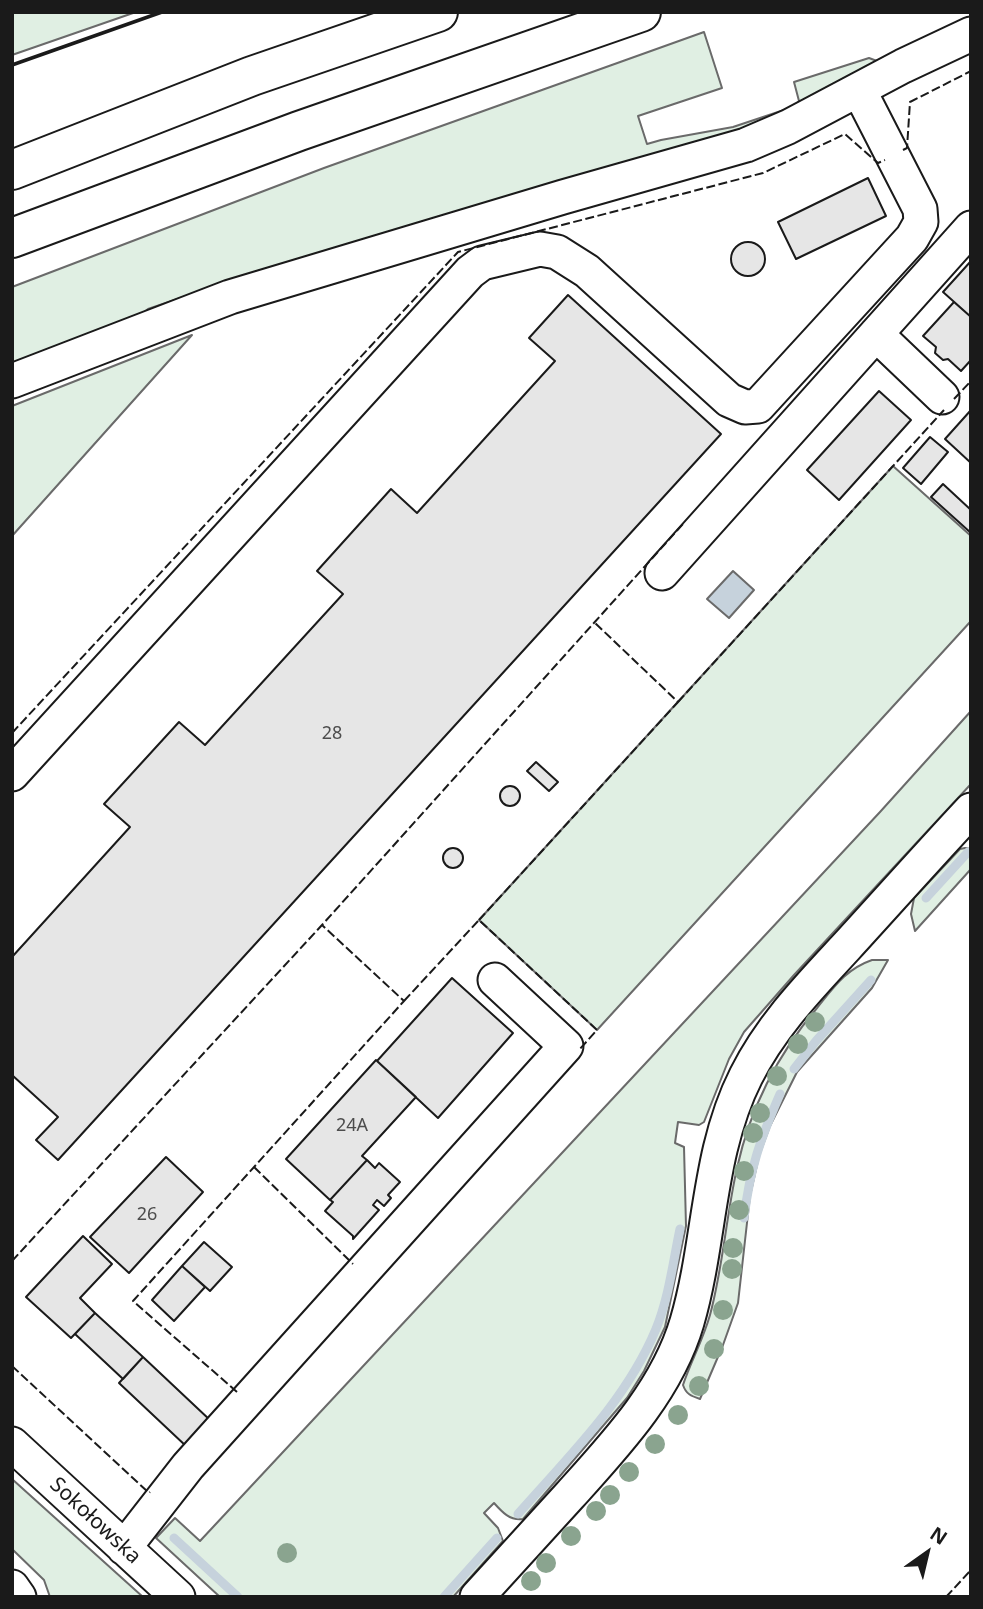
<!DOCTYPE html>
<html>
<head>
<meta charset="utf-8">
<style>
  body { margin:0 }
  #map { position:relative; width:983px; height:1609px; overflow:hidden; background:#fff; font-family:"Noto Sans",sans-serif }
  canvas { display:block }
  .frame { position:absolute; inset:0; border:14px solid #1a1a1a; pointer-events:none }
  .north { position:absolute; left:892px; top:1518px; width:70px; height:70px; -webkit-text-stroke:5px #fff; paint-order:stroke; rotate:34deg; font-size:19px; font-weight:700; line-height:28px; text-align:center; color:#1a1a1a }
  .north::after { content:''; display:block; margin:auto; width:24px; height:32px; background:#1a1a1a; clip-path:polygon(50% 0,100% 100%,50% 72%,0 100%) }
</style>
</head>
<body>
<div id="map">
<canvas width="983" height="1609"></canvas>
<div class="frame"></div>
<div class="north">N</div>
</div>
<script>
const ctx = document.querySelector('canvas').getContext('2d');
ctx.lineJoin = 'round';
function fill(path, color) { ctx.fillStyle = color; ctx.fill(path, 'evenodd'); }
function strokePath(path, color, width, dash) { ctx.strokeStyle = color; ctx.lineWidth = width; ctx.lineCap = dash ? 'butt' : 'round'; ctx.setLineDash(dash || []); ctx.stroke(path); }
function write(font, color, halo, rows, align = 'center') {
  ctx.font = font + ' "Noto Sans",sans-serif'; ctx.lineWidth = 5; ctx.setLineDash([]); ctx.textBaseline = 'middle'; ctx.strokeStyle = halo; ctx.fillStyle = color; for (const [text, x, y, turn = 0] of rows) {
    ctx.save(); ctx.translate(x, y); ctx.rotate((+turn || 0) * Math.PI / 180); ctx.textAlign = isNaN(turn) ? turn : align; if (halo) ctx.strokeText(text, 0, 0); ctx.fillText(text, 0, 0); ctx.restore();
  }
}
const green = new Path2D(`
  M12 12H136L12 55Z
  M704 32 722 88 638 116 647 144 661 140 733 127 796 106 799 101 794 82 869 58 885 64 737 134 251 274 148 309 132 322 12 371V287L324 168Z
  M192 335 12 536V406Z
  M893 466 971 536V621L597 1030 479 920Z
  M971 711V784L794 975 744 1032 729 1059 704 1122 699 1125 678 1122 675 1143 684 1147 686 1226 665 1327 644 1371 627 1398 523 1519C510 1521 502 1512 494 1503L484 1513 498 1528 503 1541 453 1597H220L156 1538 175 1518 200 1541 880 812Z
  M965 848 971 849V869L915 931 911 914 914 898 960 849Z
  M872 960H888L872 988 797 1072 770 1126 759 1156 750 1196 738 1303 723 1345 700 1399C691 1396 686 1394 683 1385 691 1361 703 1340 710 1315 723 1267 726 1217 737 1168 750 1109 778 1054 817 1008 834 987 846 969 872 960Z
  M12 1479 143 1597H50L44 1580 12 1549Z`);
fill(green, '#e0efe3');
strokePath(green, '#6a6a6a', 2);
const water = new Path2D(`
  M733 571 754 590 729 618 707 599Z`);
fill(water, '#c6d2dc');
strokePath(water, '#6a6a6a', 2);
strokePath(new Path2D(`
  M926 898 968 852
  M794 1069 816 1041 871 980
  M744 1218C750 1168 760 1140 780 1094
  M518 1514C569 1456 626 1401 656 1329 669 1297 673 1262 680 1229
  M174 1538 238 1597
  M444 1597 497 1538`), '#c6d2dc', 9);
const building = new Path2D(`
  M868 178 886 216 796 259 778 222Z
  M731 259a17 17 0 1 1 34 0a17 17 0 1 1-34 0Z
  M971 261V317L943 292Z
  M568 295 721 434 58 1160 36 1140 58 1117 12 1075V957L130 827 104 804 179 722 205 745 343 594 317 571 391 489 417 513 555 361 529 338Z
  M954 302 971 317V360L961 371 948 359 943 360 935 353 936 347 923 336Z
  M879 391 911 420 839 500 807 470Z
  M971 410V463L945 439Z
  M930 437 948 452 921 484 903 468Z
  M943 484 971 510V533L931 497Z
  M536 762 558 782 549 791 527 771Z
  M500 796a10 10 0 1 1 20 0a10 10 0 1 1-20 0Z
  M443 858a10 10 0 1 1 20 0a10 10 0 1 1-20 0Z
  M452 978 513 1033 438 1118 377 1061Z
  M376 1060 416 1097 362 1156 367 1160 330 1200 286 1159Z
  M166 1157 203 1192 129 1273 90 1237Z
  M367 1160 375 1168 379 1163 400 1182 388 1195 391 1198 384 1206 377 1200 373 1205 379 1210 353 1239V1236L325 1211 333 1202 330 1200Z
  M83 1236 112 1264 80 1298 95 1313 71 1338 26 1297Z
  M204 1242 232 1267 210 1291 182 1266Z
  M182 1266 205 1287 174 1321 152 1300Z
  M95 1313 143 1357 123 1379 75 1334Z
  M143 1357 211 1421 187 1447 119 1383Z`);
fill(building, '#e6e6e6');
strokePath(building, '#1a1a1a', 2);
const minor = new Path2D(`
  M876 334 942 397
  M12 381 230 297 563 197 746 145 788 127 903 66 971 34
  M662 573 971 228
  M12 774 470 272 482 263 540 249 557 252 587 271 729 400 745 407 758 406 912 238 921 222 920 209 859 90
  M12 1444 178 1597
  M124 1548 188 1466 566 1046 495 980
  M12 1587 19 1597
  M477 1597C508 1563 539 1529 570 1495 616 1444 667 1390 687 1322 711 1240 707 1153 746 1076 771 1026 809 987 846 947 888 901 929 855 971 810`);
const highway = new Path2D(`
  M12 170 252 76 438 12
  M12 238 299 131 641 12`);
strokePath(minor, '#1a1a1a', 37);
strokePath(highway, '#1a1a1a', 42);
strokePath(minor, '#fff', 33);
strokePath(highway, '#fff', 38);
strokePath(new Path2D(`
  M903 150 907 148 910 102 971 71
  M954 399 971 381
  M678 702 944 410
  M12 733 458 252 763 173 845 134 878 163 885 160
  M479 920 678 702 594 622
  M404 1001 479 920 597 1030 579 1050
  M254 1167 353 1264
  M12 1261 322 925 683 524
  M12 1366 149 1493 150 1492
  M237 1392 133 1301 404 1001 322 925
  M946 1597 971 1570`), '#1a1a1a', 2, [9, 3.5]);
strokePath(new Path2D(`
  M12 65 162 12`), '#1a1a1a', 3.5);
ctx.fillStyle = '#8aa48f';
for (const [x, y] of [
  [815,1022],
  [798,1044],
  [777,1076],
  [760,1113],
  [753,1133],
  [744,1171],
  [739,1210],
  [733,1248],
  [732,1269],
  [723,1310],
  [714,1349],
  [699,1386],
  [678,1415],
  [655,1444],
  [629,1472],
  [610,1495],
  [596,1511],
  [571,1536],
  [287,1553],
  [546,1563],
  [531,1581]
]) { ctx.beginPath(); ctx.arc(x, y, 10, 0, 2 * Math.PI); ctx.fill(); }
write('18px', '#4d4d4d', null, [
  ["28",332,734],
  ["24A",352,1126],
  ["26",147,1215]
]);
write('21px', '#1a1a1a', '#fff', [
  ["Sokołowska",95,1521,43]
]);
</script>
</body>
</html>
